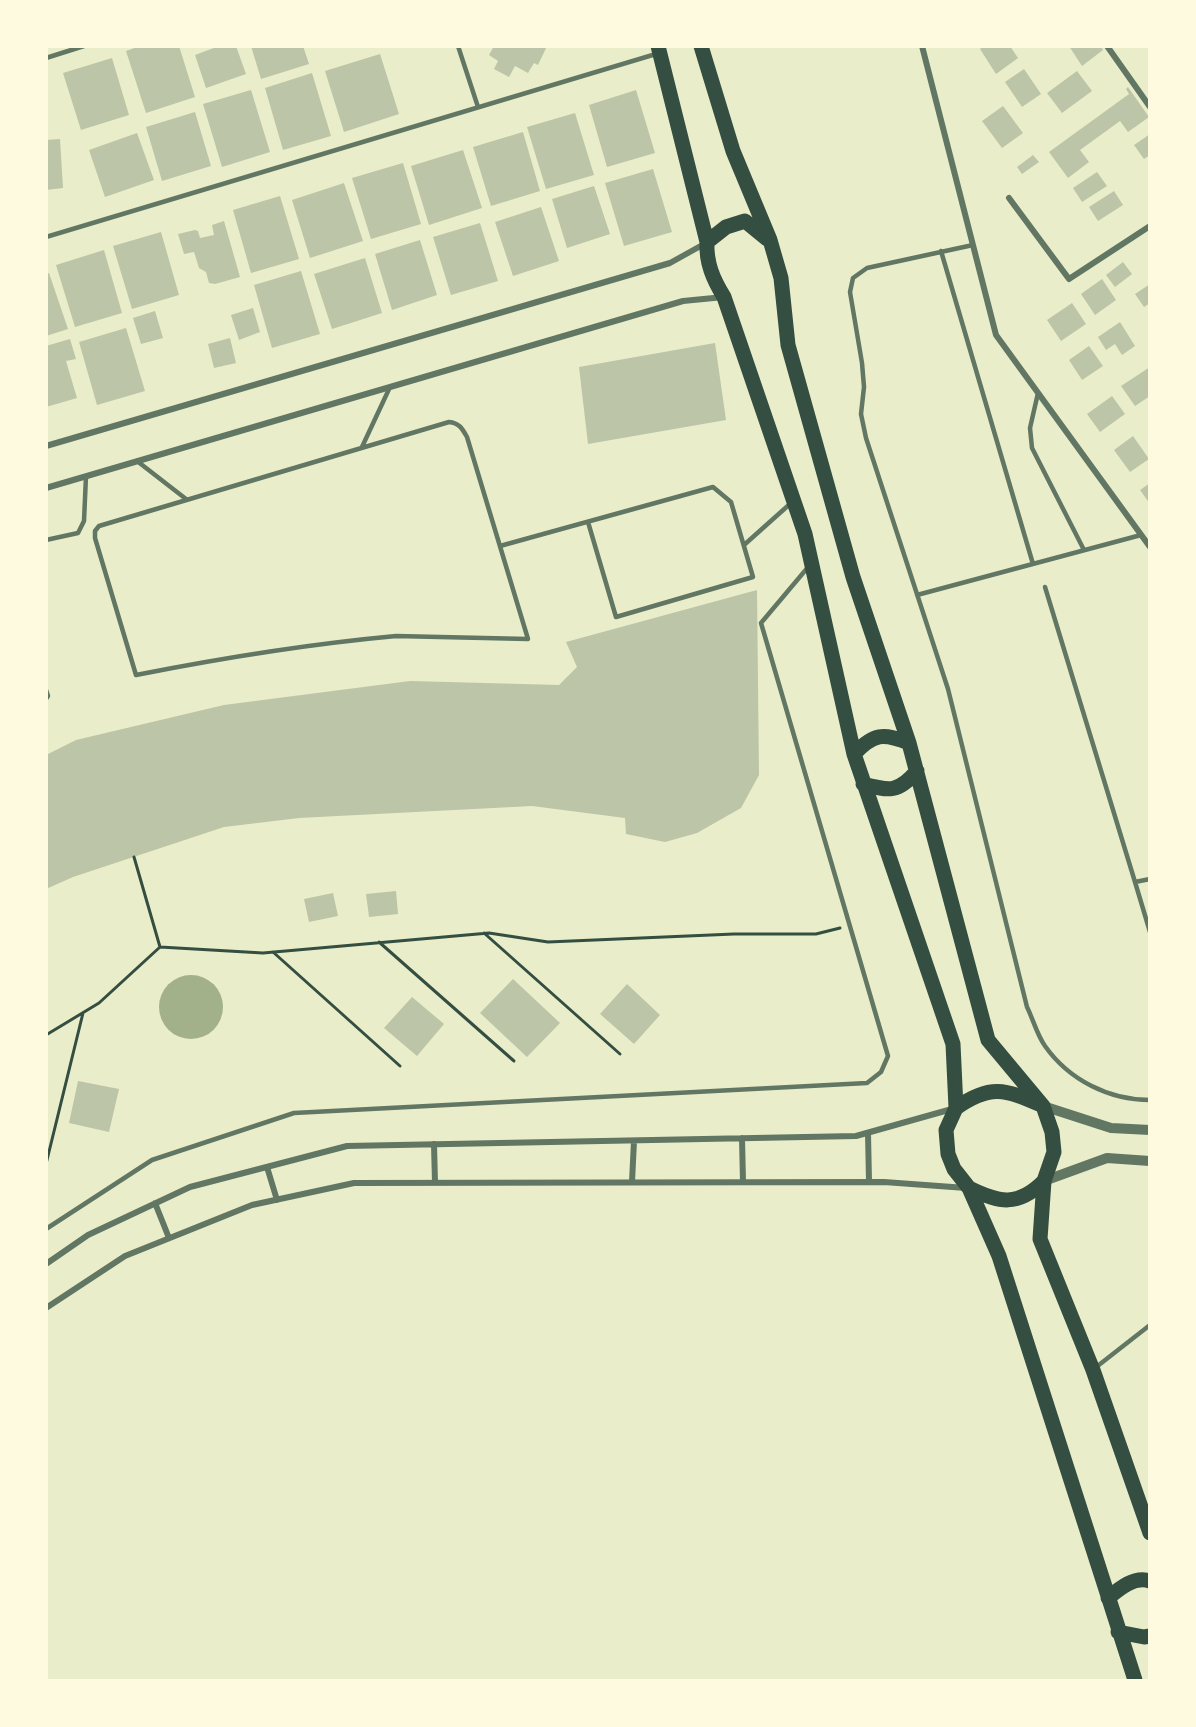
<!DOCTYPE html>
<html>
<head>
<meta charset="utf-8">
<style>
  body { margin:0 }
  #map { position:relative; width:1196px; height:1727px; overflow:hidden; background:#e9edc9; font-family:"Exo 2",sans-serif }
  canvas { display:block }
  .frame { position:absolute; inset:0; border:48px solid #fefae0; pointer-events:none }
</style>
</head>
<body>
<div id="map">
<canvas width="1196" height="1727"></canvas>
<div class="frame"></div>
</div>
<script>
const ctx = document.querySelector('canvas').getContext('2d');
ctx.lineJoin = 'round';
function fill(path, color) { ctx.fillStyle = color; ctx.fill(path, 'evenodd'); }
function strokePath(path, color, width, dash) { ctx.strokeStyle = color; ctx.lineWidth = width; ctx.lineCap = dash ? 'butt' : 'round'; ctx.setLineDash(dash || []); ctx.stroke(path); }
fill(new Path2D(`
  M159 1007a32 32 0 1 1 64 0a32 32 0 1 1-64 0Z`), '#a3b18a');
fill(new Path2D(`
  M140 46H179L195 97 146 113 126 51Z
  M219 46H236L246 74 206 88 195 55Z
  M251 46H303L309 64 261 79Z
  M494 46H547L538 65 534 63 528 73 515 66 509 77 494 69 498 61 489 55Z
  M984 46H1010L1018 58 996 74 980 49Z
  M1069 46H1101L1103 50 1082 66Z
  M380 54 399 114 344 132 325 71Z
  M112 58 129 115 81 130 63 73Z
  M1024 69 1041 94 1022 107 1005 82Z
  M1077 71 1092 91 1062 113 1047 93Z
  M312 73 331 136 283 150 265 88Z
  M1128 87 1149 117 1128 132 1120 121 1080 150 1089 162 1068 178 1049 152 1129 94 1126 89Z
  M251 90 270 152 222 167 203 104Z
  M636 90 655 153 607 167 589 105Z
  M1003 106 1023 133 1002 148 982 121Z
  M195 112 211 166 162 181 146 127Z
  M575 113 594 175 546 189 527 127Z
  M523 132 540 191 491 206 473 147Z
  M137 133 154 180 105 197 89 150Z
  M1150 134V155L1144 159 1134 145Z
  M60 139 63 188 46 190V140Z
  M463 150 482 208 429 225 411 166Z
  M1033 155 1039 162 1022 174 1017 167Z
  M403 163 421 224 371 239 352 178Z
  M653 169 672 232 624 246 605 183Z
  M1097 172 1107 186 1082 202 1073 188Z
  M344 183 363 241 310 258 292 200Z
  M594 186 610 234 567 248 552 199Z
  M1114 191 1123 205 1098 221 1089 207Z
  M280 196 299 259 251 273 233 210Z
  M541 207 559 261 513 276 495 222Z
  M224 221 240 277 215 284 209 283 206 272 199 268 194 252 184 254 178 234 195 230 198 231 200 238 214 235 212 225Z
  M480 223 498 281 451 295 433 237Z
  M161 232 179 295 132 309 113 246Z
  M420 240 437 295 392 310 375 254Z
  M104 250 122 313 75 327 56 265Z
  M365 258 382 313 332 329 314 274Z
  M1123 262 1132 274 1115 287 1106 275Z
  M301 271 320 334 272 348 254 285Z
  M49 273 68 329 46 336V274Z
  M1102 279 1116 300 1095 315 1081 294Z
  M1150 284V303L1144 307 1135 294Z
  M1072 303 1086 324 1061 341 1047 320Z
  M253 308 260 332 239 340 231 315Z
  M155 311 163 338 141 344 133 318Z
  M1120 322 1135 346 1122 355 1115 344 1106 350 1098 337Z
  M126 328 145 391 97 405 79 342Z
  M230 338 236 363 214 368 208 344Z
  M70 339 76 359 66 361 77 398 46 407V346Z
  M715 343 726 420 588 444 579 367Z
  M1089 346 1103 366 1082 380 1069 360Z
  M1150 367V396L1135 406 1121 386Z
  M1112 396 1125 414 1100 432 1087 414Z
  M1133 436 1149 459 1130 472 1114 450Z
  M1150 483V504L1140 490Z
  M757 590 759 775 741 808 697 833 665 842 626 834 625 818 532 806 299 818 224 827 73 877 46 889V755L76 740 224 705 410 681 559 685 577 667 566 642Z
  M396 891 398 914 369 917 366 894Z
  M333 893 338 916 309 922 304 899Z
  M513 979 560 1023 527 1057 480 1013Z
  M627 984 660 1015 634 1044 600 1014Z
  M412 997 444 1024 417 1056 384 1028Z
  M78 1081 119 1089 109 1132 69 1123Z`), '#bcc5a7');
strokePath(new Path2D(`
  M484 933 620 1054
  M379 942 514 1061
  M160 947 263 953 489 933 548 942 734 934H816L840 928
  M273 952 400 1066
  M46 1035 99 1003 160 947 134 857
  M46 1164 83 1013`), '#344e41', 3);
strokePath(new Path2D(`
  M458 46 478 107
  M46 58 84 46
  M46 237 656 54
  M973 245 867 268 853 278 850 292 862 363 864 387 861 414 866 438 948 689 1027 1007C1033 1019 1037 1035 1045 1046 1069 1080 1109 1100 1150 1100
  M941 251 1033 564
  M1038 393 1030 428 1032 448 1084 550
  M449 422C459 423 462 428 467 437L528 639 396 636C309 644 222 658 136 675L95 538V531L99 526Z
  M362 447 390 387
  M137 461 186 499
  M46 540 78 533 84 521 86 476
  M744 545 791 503
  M500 546 713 487 731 502 753 577 616 617 588 522
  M1045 587 1135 882 1150 879
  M917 595 1141 535
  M46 690 48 696 46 699
  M1135 882 1150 932
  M46 1229 152 1160 294 1113 867 1083 881 1072 888 1056 761 623 809 566
  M1095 1368 1150 1325`), '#617663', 4.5);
strokePath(new Path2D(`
  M922 46 996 335 1150 547
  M1107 46 1150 107
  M1009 198 1069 279 1150 226
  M46 446 670 263 706 243
  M46 488 683 301 724 297
  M868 1133 869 1182
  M742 1138 743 1182
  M434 1144 435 1183
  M267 1167 277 1200
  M632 1182 634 1141
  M155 1203 169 1238
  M46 1264 88 1235 190 1187 347 1146 856 1136 952 1109
  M46 1308 125 1256 252 1205 354 1183 884 1182 966 1188`), '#617663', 6);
strokePath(new Path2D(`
  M1043 1106 1111 1128 1150 1130
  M1044 1181 1107 1158 1150 1161`), '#617663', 10);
strokePath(new Path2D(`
  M658 46 707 242C706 263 713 279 724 297L805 534 854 754 953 1044 956 1108 946 1130 948 1154 954 1169 969 1188 999 1256 1135 1680
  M701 46 733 151 770 240 781 278 788 345 853 577 909 743 988 1040 1043 1106 1052 1132 1054 1152 1044 1181 1040 1239 1093 1370 1150 1533
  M707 242 726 227 745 221 767 239
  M854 754C874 733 883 733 909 743
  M863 784C890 791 898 793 917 771
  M956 1108C990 1084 1005 1089 1041 1105
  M969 1188C999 1203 1018 1207 1044 1181
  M1108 1598C1120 1588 1134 1576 1150 1581
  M1118 1632 1144 1637 1150 1636`), '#344e41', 15);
</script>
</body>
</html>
